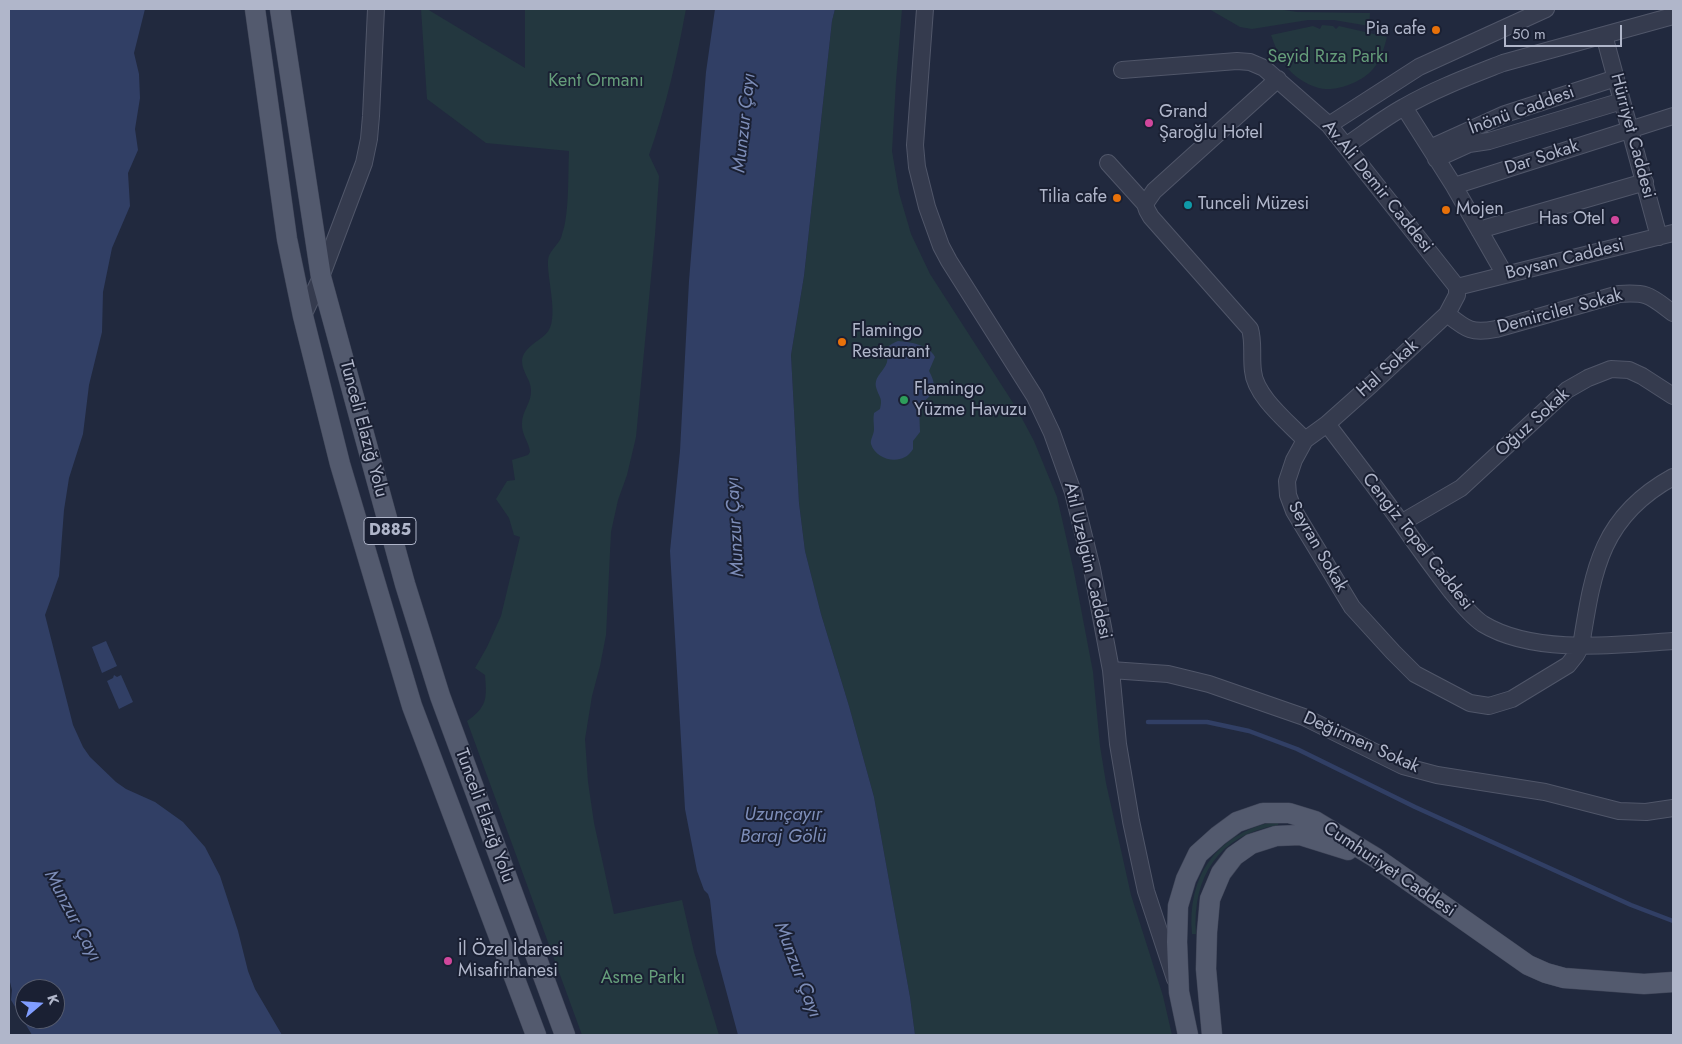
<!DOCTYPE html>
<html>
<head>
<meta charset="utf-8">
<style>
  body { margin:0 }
  #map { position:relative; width:1682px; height:1044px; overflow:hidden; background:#21293e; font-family:Jost,sans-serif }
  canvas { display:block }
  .frame { position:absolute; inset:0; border:10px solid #b0b6ca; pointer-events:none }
  .north { position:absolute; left:15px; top:979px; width:50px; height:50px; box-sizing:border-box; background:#1a2033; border:1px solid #565c6f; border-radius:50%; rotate:72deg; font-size:14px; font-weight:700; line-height:20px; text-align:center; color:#b0b6ca }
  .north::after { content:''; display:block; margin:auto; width:18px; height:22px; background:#809dff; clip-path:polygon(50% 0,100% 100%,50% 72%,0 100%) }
  .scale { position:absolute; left:1504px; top:25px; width:118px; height:22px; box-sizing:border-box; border:2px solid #b0b6ca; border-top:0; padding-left:6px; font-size:15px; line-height:18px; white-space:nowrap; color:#b0b6ca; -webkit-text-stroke:4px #1a2033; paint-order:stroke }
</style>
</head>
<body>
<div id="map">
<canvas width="1682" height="1044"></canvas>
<div class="frame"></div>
<div class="north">K</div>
<div class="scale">50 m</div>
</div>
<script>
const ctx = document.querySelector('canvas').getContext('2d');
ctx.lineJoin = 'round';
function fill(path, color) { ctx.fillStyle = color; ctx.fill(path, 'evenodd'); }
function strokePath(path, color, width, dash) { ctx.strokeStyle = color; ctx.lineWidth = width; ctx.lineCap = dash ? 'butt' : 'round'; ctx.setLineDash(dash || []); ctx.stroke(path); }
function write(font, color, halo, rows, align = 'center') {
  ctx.font = font + ' Jost,sans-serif'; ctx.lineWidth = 4; ctx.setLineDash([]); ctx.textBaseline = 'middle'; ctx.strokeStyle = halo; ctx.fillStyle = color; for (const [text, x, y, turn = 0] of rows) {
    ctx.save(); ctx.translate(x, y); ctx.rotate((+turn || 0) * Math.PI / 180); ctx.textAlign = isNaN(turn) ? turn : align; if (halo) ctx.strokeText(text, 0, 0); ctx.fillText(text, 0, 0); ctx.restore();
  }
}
fill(new Path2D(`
  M421 9H427L525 68V9H686C677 58 666 107 649 155L659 176 655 235 636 437 627 475 618 500 611 532 606 635 600 666 592 696 585 739 588 782 594 823 614 914 682 900 694 952 719 1035H582L467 721C487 707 487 699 485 675L475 668 487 647 501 616 520 537 514 535 509 518 496 499 507 481 515 480 512 460 528 455 530 452C529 442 521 434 522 423 522 411 532 402 531 390 531 380 522 372 522 361 523 346 542 341 549 330 558 314 547 278 548 261 548 252 557 246 561 238 562 234 564 228 565 223 569 202 568 173 569 151L486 143 427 99Z
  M835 9H902L896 81 892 151 899 193 911 234 930 274 1017 409 1034 441 1057 497 1074 572 1093 672 1100 746 1106 783 1131 895 1163 996 1172 1035H915L910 997 874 797 849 706 821 614 805 551 799 503 791 355 804 276 832 21Z
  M1209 9H1277L1297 12 1370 13 1369 26 1334 20H1308L1252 29 1240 27Z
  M1322 25 1333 26 1336 29 1339 26 1387 37C1384 48 1381 60 1373 69 1363 81 1341 90 1325 89 1312 88 1293 77 1286 66 1279 57 1275 46 1271 35L1313 26 1320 29Z
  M1271 822H1279L1278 825C1219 835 1192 876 1196 934H1192C1187 877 1215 836 1271 822Z`), '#23373f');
fill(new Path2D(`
  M9 9H145L134 53 139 74 140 98 135 129 138 150 128 173 130 206 112 248 103 292 102 332 89 385 83 434 69 478 64 510 59 576 45 615 73 725 83 747 90 757 116 782 126 789 155 802 183 822 205 847 220 876 238 931 248 971 255 989 282 1035H32L11 1000 12 990 9 978ZM25 989H55V1019H25Z
  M715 9H835L832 21 804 276 791 355 799 503 805 551 821 614 849 706 874 797 910 997 915 1035H738L716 953 710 900 708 894 704 890 697 871 685 809 670 551 680 451 689 281 706 72Z
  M898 341C911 342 929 345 935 357L929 371C939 389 933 394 919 406L920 432 913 441V449C911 452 908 456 905 457 893 464 875 457 871 444 870 439 874 435 874 429 874 423 873 420 874 413L880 409C883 397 879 398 876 387 874 376 884 372 887 362 890 350 881 348 898 341Z
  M106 641 117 666 102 673 92 647Z
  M114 675 117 677 121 675 133 702 119 709 107 681 113 678Z`), '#313f65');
strokePath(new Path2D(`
  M1148 722H1207L1249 731 1297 749 1415 807 1631 905 1673 921`), '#313f65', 4.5);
const minor = new Path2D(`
  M925 9 915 145 917 167 927 207 941 246 949 261 1035 397 1052 433 1073 492 1092 569 1111 670 1118 744 1131 821 1146 891 1175 979
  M1604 35 1659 237
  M1122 70 1237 61 1250 62 1264 68 1329 125 1457 287
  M1278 79 1154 191 1145 204 1147 210 1151 217 1250 329C1254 343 1251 356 1253 371 1255 396 1288 422 1305 440
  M1404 107 1454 186 1505 275
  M1329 125 1419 67 1546 9
  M1347 145C1366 132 1384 118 1404 107 1435 89 1470 76 1503 63L1673 16
  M1430 148 1505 114 1616 78
  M1436 159 1469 144 1489 141 1622 101
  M1108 163 1145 204
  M1454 186 1673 116
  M1479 230 1645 182
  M1457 287V295L1447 314 1372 384 1327 424 1305 440 1294 460 1287 481 1288 495 1294 511 1352 607 1393 652 1415 674 1470 703 1489 706 1512 699 1568 665 1576 655 1581 646C1593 571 1600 517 1673 477
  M1457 287 1673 233
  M1447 314C1466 329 1471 334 1496 329L1619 294C1649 292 1650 296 1673 313
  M303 316 321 277 364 163 369 139 371 116 376 9
  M1327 424C1352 457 1378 490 1402 524 1418 547 1434 569 1451 591 1460 602 1471 616 1483 624 1534 655 1616 645 1673 641
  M1401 523 1461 488 1567 390 1588 378 1611 369 1629 370 1642 376 1673 396
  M1111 670 1168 674 1209 684 1304 717 1403 766 1437 775 1545 792 1619 811 1646 812 1673 808`);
const major = new Path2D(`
  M255 9 287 239 303 316 340 464 412 706 536 1035
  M280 9 321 277 405 584 440 696 565 1035
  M1188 1035 1179 992 1177 942 1178 906 1186 879 1198 854 1218 836 1237 822 1263 813H1289L1315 821 1376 858 1528 965 1546 973 1564 978 1644 984 1673 982
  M1212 1035 1206 969 1207 932 1210 899 1221 873 1234 856 1251 844 1276 836 1300 835 1348 850`);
strokePath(minor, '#505669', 18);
strokePath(major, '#3e4457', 21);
strokePath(minor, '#353b4e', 16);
strokePath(major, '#535a6e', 20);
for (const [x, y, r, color] of [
  [1436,30,5,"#e8710a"],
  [1149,123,5,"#d1479c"],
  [1117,198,5,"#e8710a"],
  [1188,205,5,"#0f9aa8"],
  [1446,210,5,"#e8710a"],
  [1615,220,5,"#d1479c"],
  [842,342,5,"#e8710a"],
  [904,400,5,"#2e9e5b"],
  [448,961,5,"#d1479c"]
]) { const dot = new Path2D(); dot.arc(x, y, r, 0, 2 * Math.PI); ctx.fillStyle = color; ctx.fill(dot); strokePath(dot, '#1a2033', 2); }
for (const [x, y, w] of [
  [390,531,52]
]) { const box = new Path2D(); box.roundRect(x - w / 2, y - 13.5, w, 27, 4); ctx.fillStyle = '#1a2033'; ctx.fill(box); strokePath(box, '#b0b6ca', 1); }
write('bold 16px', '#b0b6ca', null, [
  ["D885",390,531]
]);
write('18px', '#b0b6ca', '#1a2033', [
  ["Pia cafe",1426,30,"right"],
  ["Grand",1159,113],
  ["Şaroğlu Hotel",1159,134],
  ["Tilia cafe",1107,198,"right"],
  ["Tunceli Müzesi",1198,205],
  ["Mojen",1456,210],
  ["Has Otel",1605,220,"right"],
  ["Flamingo",852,332],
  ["Restaurant",852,353],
  ["Flamingo",914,390],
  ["Yüzme Havuzu",914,411],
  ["İl Özel İdaresi",458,951],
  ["Misafirhanesi",458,972]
], 'left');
write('18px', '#659d7a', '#1a2033', [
  ["Seyid Rıza Parkı",1328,58],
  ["Kent Ormanı",596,82],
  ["Asme Parkı",643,979]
]);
write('18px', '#b0b6ca', '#1a2033', [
  ["İnönü Caddesi",1522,111,-20],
  ["Hürriyet Caddesi",1632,136,75],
  ["Dar Sokak",1542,158,-18],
  ["Av.Ali Demir Caddesi",1377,187,51],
  ["Boysan Caddesi",1565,260,-14],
  ["Demirciler Sokak",1560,312,-15],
  ["Hal Sokak",1388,369,-42],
  ["Oğuz Sokak",1533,423,-42],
  ["Tunceli Elazığ Yolu",363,429,75],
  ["Cengiz Topel Caddesi",1417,542,52],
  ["Seyran Sokak",1317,547,60],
  ["Atıl Uzelgün Caddesi",1087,561,77],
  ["Değirmen Sokak",1361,743,24],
  ["Tunceli Elazığ Yolu",484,816,70],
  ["Cumhuriyet Caddesi",1389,870,34]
]);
write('italic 19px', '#7d8db8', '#1a2033', [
  ["Munzur Çayı",745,123,-84],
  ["Munzur Çayı",736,527,-93],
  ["Uzunçayır",783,815],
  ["Baraj Gölü",783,837],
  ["Munzur Çayı",72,916,62],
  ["Munzur Çayı",797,970,69]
]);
</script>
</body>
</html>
